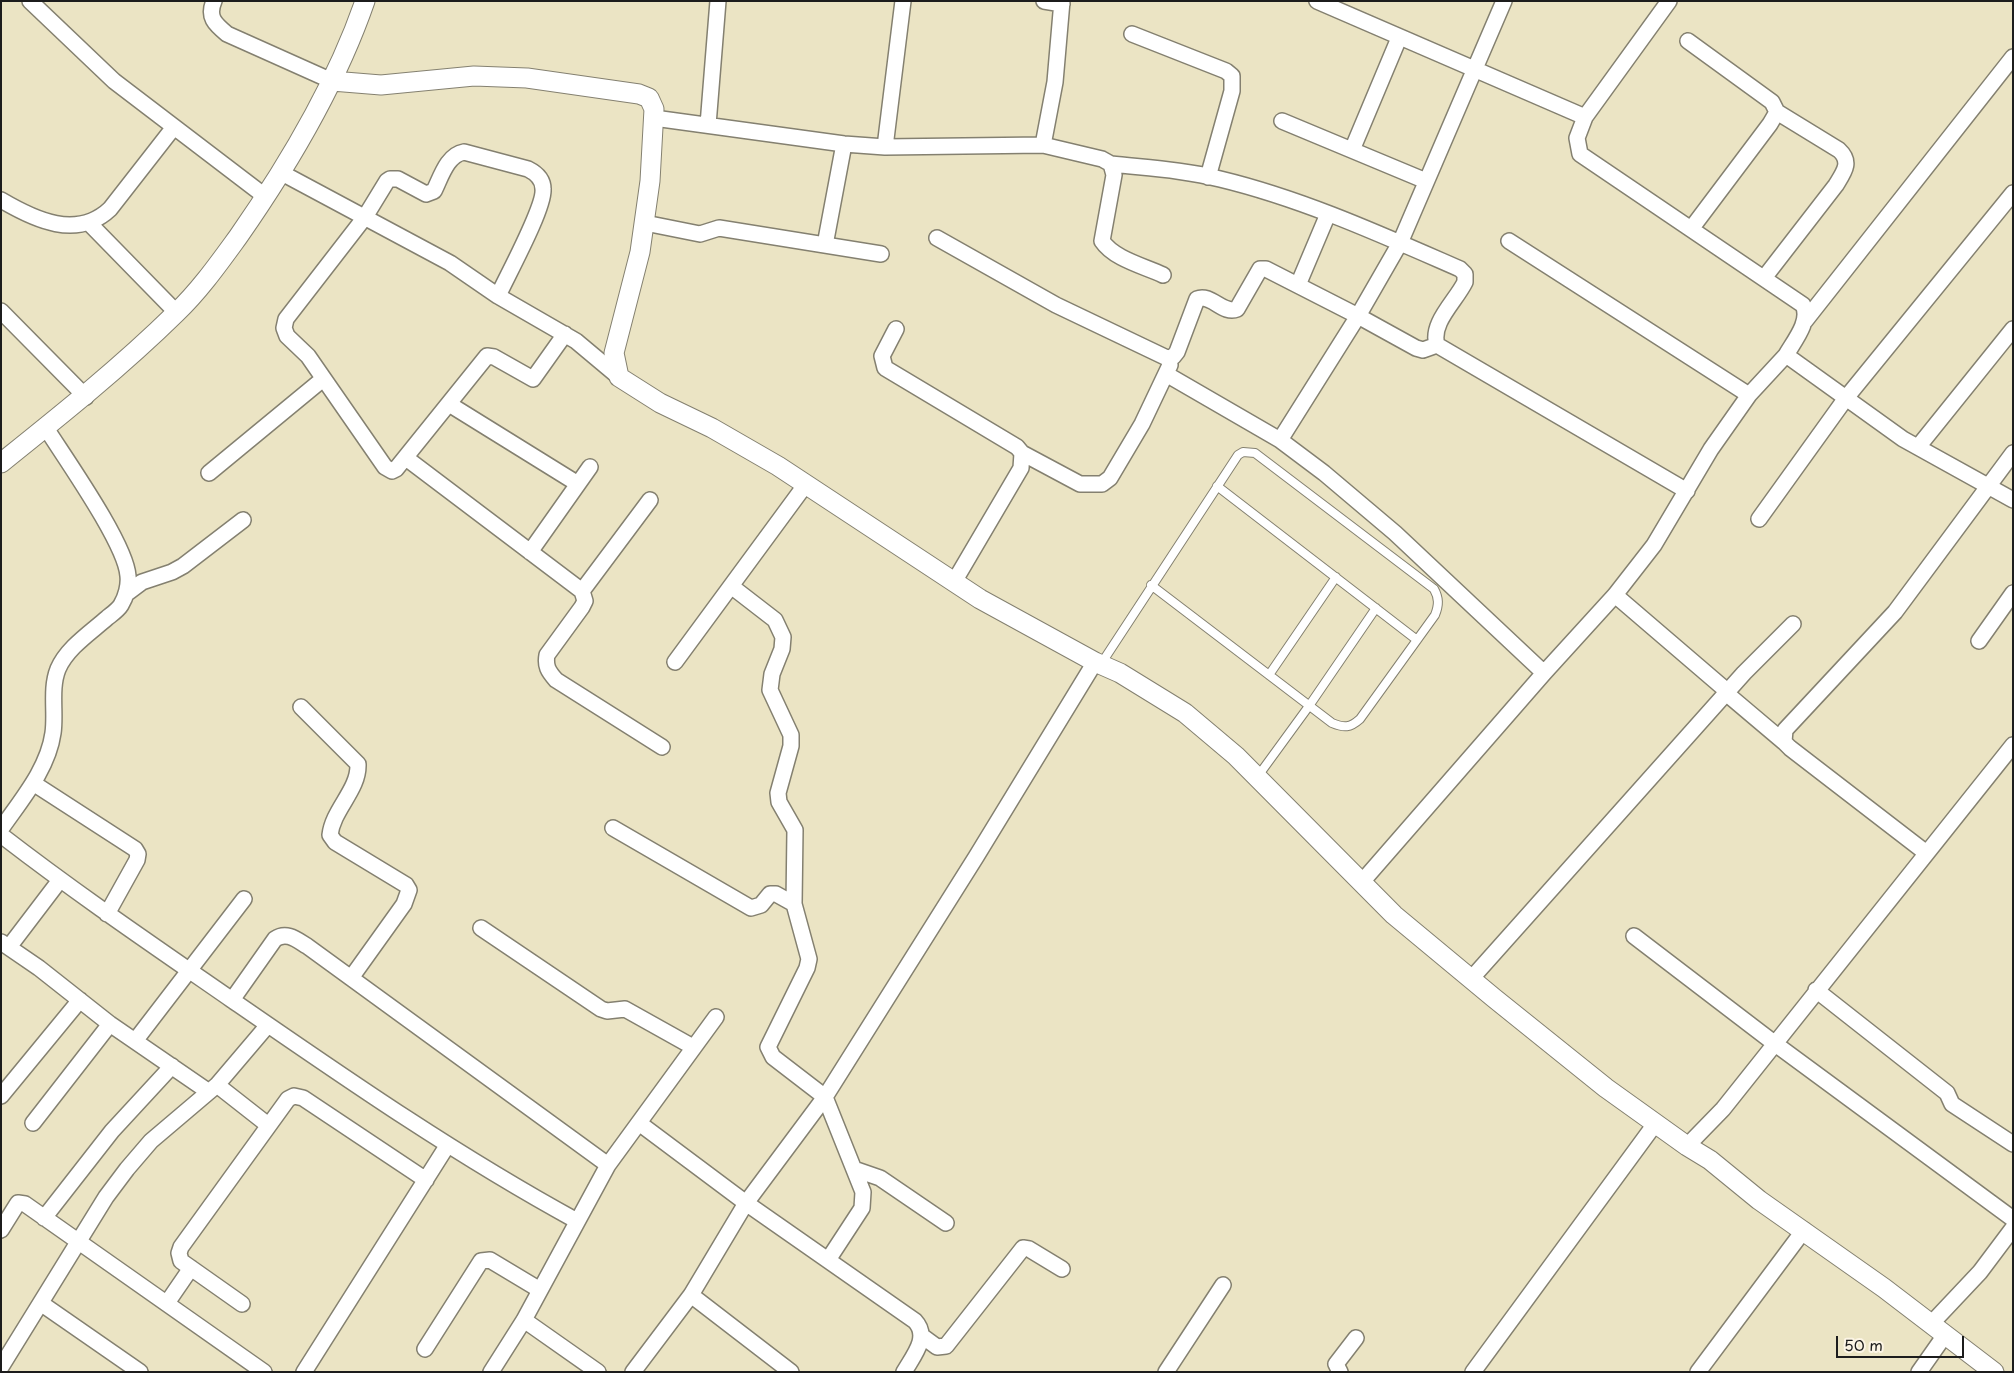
<!DOCTYPE html>
<html>
<head>
<meta charset="utf-8">
<style>
  body { margin:0 }
  #map { position:relative; width:2014px; height:1373px; overflow:hidden; background:#ebe4c4; font-family:"Playpen Sans",sans-serif }
  canvas { display:block }
  .frame { position:absolute; inset:0; border:2px solid #1c1c1c; pointer-events:none }
  .scale { position:absolute; left:1836px; top:1336px; width:128px; height:22px; box-sizing:border-box; border:2px solid #1c1c1c; border-top:0; padding-left:6px; font-size:15px; line-height:18px; white-space:nowrap; color:#1c1c1c; -webkit-text-stroke:4px #fcf5e5; paint-order:stroke }
</style>
</head>
<body>
<div id="map">
<canvas width="2014" height="1373"></canvas>
<div class="frame"></div>
<div class="scale">50 m</div>
</div>
<script>
const ctx = document.querySelector('canvas').getContext('2d');
ctx.lineJoin = 'round';
function strokePath(path, color, width, dash) { ctx.strokeStyle = color; ctx.lineWidth = width; ctx.lineCap = dash ? 'butt' : 'round'; ctx.setLineDash(dash || []); ctx.stroke(path); }
const service = new Path2D(`
  M1217 486 1417 640
  M1101 664 1238 455 1243 452 1255 453 1434 589C1439 598 1439 605 1435 615L1360 719C1350 728 1344 728 1332 723L1151 585
  M1269 675 1336 577
  M1258 776 1309 706 1376 608`);
const minor = new Path2D(`
  M30 1 114 81 266 197
  M214 1C207 17 215 24 227 34L332 81
  M1044 1 1062 4
  M1317 1 1585 117
  M1669 1 1585 117 1577 138 1580 154 1803 305C1811 321 1794 341 1786 355L1903 439 2013 500
  M1132 34 1226 71 1232 76V91L1208 177
  M1688 41 1772 102 1777 112 1770 124 1691 229
  M654 118 844 144 885 147 1043 145 1102 159 1111 164 1114 175 1102 241C1114 259 1144 266 1163 275
  M1282 121 1426 181
  M708 125 718 1
  M1043 145 1055 82 1062 1
  M885 147 903 1
  M1352 150 1399 38
  M1111 164C1147 168 1185 170 1220 179 1303 199 1382 235 1460 269L1465 274V282C1456 301 1430 323 1437 345L1687 491
  M280 172 450 263 498 296 576 341 619 377
  M1 200C35 220 77 240 110 209L174 127
  M89 223 177 313
  M645 223 700 234 719 228 881 254
  M937 238 1056 305 1167 358 1173 357 1177 352 1197 299C1211 293 1223 315 1237 309L1260 269H1266L1358 316 1416 348 1423 350 1437 345
  M1509 241 1749 395
  M825 245 844 144
  M1764 278 1836 185C1844 172 1852 162 1839 150L1777 112
  M1298 285 1328 214
  M498 296C507 276 545 207 543 189 543 179 536 173 528 169L464 152C447 155 441 177 434 191L426 194 398 179H390L387 181 365 217 286 319 284 328 287 336 308 356 385 467 392 471 396 469 487 356 494 357 533 379 565 334
  M1 311 86 397
  M1805 321 2013 57
  M896 329 882 356 885 368 1017 447 1022 453 1021 468 954 582
  M1166 374 1280 440 1324 473 1395 533 1544 673
  M449 404 578 484
  M1280 440 1358 316 1400 243 1504 1
  M1918 447 2013 329
  M1022 453 1080 484H1102L1110 478 1142 424 1170 365
  M406 458 582 591 585 601 582 607 547 655C545 666 548 671 556 680L662 747
  M209 473 323 379
  M1759 519 1846 398 2013 193
  M530 552 590 467
  M731 586 775 620 783 637 782 649 772 674 770 690 791 735V746L778 793 779 802 795 830 794 904 809 959 807 968 768 1047 773 1057 825 1097 863 1192 862 1208 828 1260
  M582 591 650 500
  M126 594 142 582 172 572 183 566 243 520
  M1615 595 1727 691
  M1979 641 2013 593
  M675 662 806 484
  M1726 693 1784 742
  M301 707 358 764C359 790 333 809 330 835L335 842 406 885 409 890 404 904 351 978
  M33 783 135 849 138 854 137 860 107 914
  M613 828 751 908 761 905 770 894H776L794 904
  M1 829C21 800 48 769 53 733 56 713 50 689 58 669 67 648 90 633 107 618 112 614 118 610 121 605 126 597 129 585 128 576 126 544 65 458 46 428
  M1 835C76 893 154 946 232 1000 345 1078 456 1155 577 1221
  M1925 852 1790 748 1784 742 1785 730 1895 612 2013 453
  M1361 883 1544 673 1615 595 1654 545 1711 449 1749 395 1786 355
  M481 928 601 1009 607 1011 625 1009 693 1047
  M1634 936 1774 1043 2013 1219
  M1 942 39 968 110 1024 209 1092
  M9 947 60 880
  M1471 979 1744 673 1793 624
  M1816 990 1947 1093 1952 1104 2013 1144
  M232 1000 275 939C287 931 297 940 307 946L608 1165
  M135 1041 244 899
  M217 1085 268 1125
  M1 1096 80 1000
  M33 1123 110 1024
  M639 1123 746 1203 915 1321C930 1337 913 1356 904 1372
  M1687 1146 1723 1109 2013 745
  M854 1169 880 1178 946 1223
  M44 1218 112 1131 172 1066
  M1 1230 16 1206 18 1203 25 1204 264 1372
  M691 1295 791 1372
  M167 1303 191 1268
  M42 1304 140 1372
  M242 1304 181 1261 179 1253 181 1247 288 1099 294 1096 303 1098 426 1180
  M524 1320 598 1372
  M1931 1324 1980 1272 2013 1228
  M922 1336 937 1347 946 1346 1023 1248 1029 1249 1062 1269
  M425 1349 481 1261 490 1260 540 1290
  M1 1367 106 1197 127 1169 151 1141 217 1085 268 1025
  M304 1372 447 1146
  M491 1372 524 1320 608 1165 716 1017
  M633 1372 691 1295 746 1203 825 1097 976 857 1095 662
  M1166 1372 1223 1285
  M1340 1372 1336 1364 1356 1338
  M1473 1372 1655 1124
  M1698 1372 1804 1230
  M1919 1372 1945 1335`);
const tertiary = new Path2D(`
  M332 81 381 85 474 76 527 78 639 94 649 98 654 109 650 181 640 252 614 353 619 377 660 403 712 428 778 466 980 599 1095 662 1120 673 1185 713 1236 756 1394 915 1494 998 1606 1088 1687 1146 1710 1160 1759 1200 1884 1288 1994 1372
  M1 463C61 415 121 367 176 313 200 290 219 263 238 237 289 164 336 85 365 1`);
strokePath(service, '#848070', 10);
strokePath(minor, '#848070', 18);
strokePath(tertiary, '#848070', 21);
strokePath(service, '#fff', 8);
strokePath(minor, '#fff', 15);
strokePath(tertiary, '#fff', 19);
</script>
</body>
</html>
